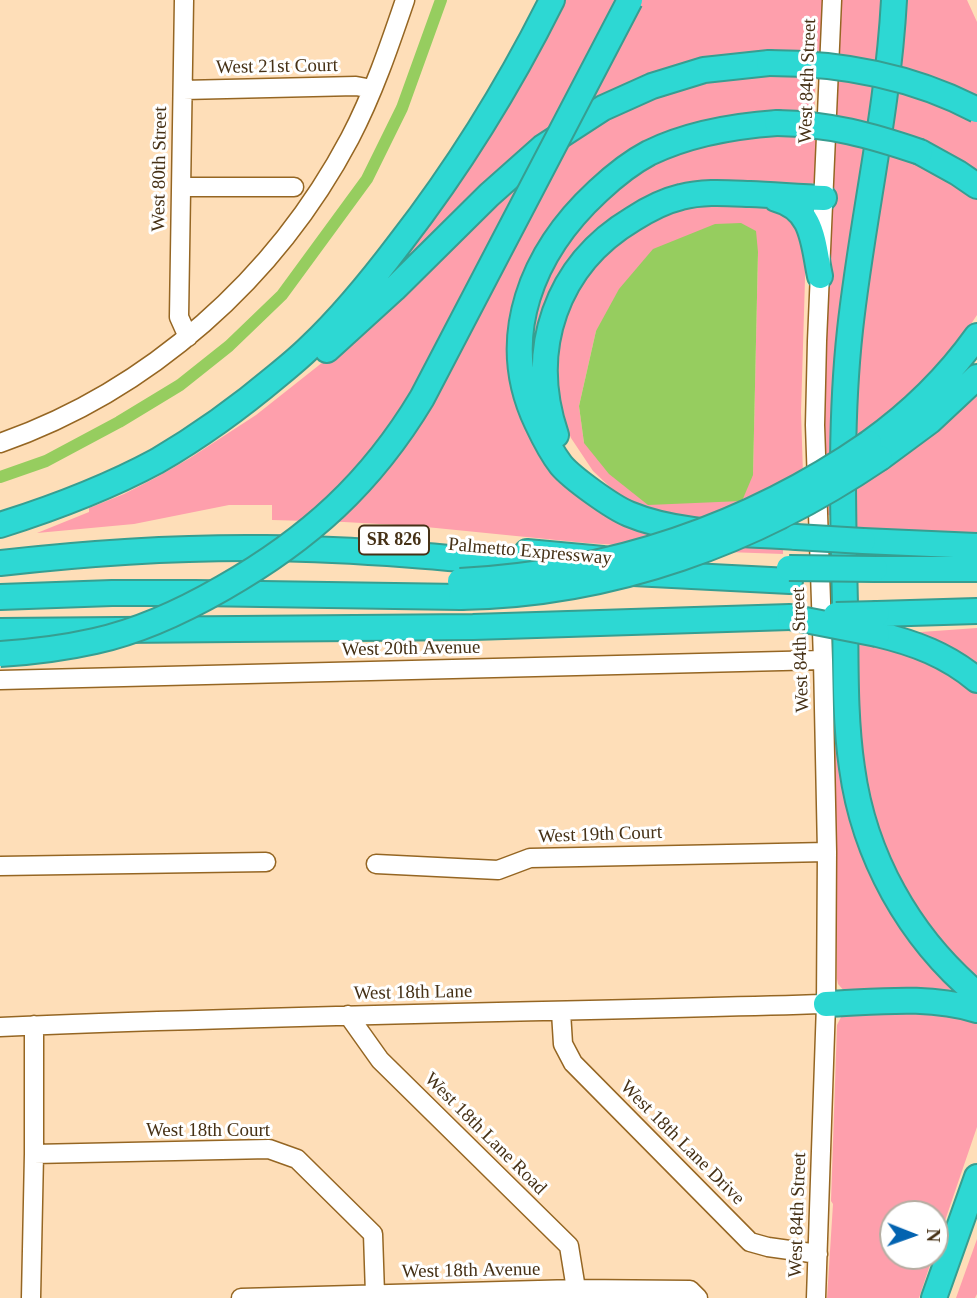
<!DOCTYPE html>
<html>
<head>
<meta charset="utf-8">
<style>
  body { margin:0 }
  #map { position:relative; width:977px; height:1298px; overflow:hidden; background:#fedeb8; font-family:Georgia,serif }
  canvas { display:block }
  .north { position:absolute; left:879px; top:1200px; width:70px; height:70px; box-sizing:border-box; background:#fff; border:2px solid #b5ada2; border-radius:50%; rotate:91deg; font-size:19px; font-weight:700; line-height:28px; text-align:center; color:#463116 }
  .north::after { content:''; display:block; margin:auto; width:24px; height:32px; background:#0363b0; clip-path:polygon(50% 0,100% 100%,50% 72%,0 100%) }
</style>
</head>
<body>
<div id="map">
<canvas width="977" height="1298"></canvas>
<div class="north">N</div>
</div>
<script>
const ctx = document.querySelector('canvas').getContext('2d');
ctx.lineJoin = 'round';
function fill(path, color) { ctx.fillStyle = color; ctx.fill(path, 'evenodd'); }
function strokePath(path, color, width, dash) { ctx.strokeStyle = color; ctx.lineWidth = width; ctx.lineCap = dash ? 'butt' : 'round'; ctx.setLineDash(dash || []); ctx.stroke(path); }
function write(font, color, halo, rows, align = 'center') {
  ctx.font = font + ' Georgia,serif'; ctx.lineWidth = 6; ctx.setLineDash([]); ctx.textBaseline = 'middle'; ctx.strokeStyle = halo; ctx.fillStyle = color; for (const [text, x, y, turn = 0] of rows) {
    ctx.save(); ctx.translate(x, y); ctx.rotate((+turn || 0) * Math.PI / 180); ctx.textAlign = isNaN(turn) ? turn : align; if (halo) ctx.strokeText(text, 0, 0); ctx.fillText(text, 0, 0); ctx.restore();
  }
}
fill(new Path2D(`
  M564 0H823L820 58 643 83 383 289 393 268Z
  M842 0H891L834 516 828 515 824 418 825 362Z
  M903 0H967L977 22V101L897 70Z
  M816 72 814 117 679 136 549 239 518 387 596 504 783 545V554L727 552 586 543 416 526 344 522 272 520V505H229L134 524 37 533 89 512V508L124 494 157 477 190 458 256 415 323 362 524 176 590 126 642 99 723 76Z
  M896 85 977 119V178L888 133Z
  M817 133 815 182 808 186 727 185 604 234 536 377 531 360 530 343 535 312 542 288 553 266 581 223 622 185 645 169 684 149 748 134Z
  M885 149 893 151 977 197V315C944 366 898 410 849 446V415Z
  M717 204 771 206 787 210 806 246 801 412 803 474 695 525 632 504 612 489 593 471 571 438 564 422 557 393 556 347 575 289 604 254 647 223 686 208ZM758 252 753 474 584 443 579 406 596 331Z
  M977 389V538L849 533 848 489Z
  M977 628V675L907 633Z
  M834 639 846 787 965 1000 845 992 838 984 837 979Z
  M852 640 912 653 955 676 977 692V986L921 927 865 811Z
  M852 1009 977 1014V1127L935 1250V1214H893V1256H933L919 1298H827L833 1204 831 1201 837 1025 842 1015Z
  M977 1239V1294L975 1298H956Z`), '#fe9fac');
fill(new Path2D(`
  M741 223 756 231 758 252 753 475 742 501 648 505 609 474 584 443 579 406 596 331 619 289 653 249 715 224Z`), '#96cd5f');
strokePath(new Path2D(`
  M0 477 46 461 119 422 180 385 229 346 282 295 367 179 402 108 441 0`), '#96cd5f', 12);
const minor = new Path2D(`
  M184 0 179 317 188 337
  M183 90 356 86 372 89
  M181 187H294
  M0 443C149 391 276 278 350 138 373 94 389 47 405 0
  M0 680 823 660
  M376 864 498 870 530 858 827 852
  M0 866 266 862
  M561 1012 563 1044 573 1063 750 1242 768 1247 818 1254
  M348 1015 380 1060 569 1246 576 1289
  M0 1027C275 1015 551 1012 826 1004
  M34 1154 269 1149 297 1159 373 1234 375 1294
  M31 1298 34 1154V1025
  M241 1298 576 1289 690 1290 698 1298
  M816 1298 826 1004 827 852 823 660 815 425 817 341 832 0`);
const highway = new Path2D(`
  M894 0C888 111 862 220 850 330 840 421 843 513 845 605 846 659 844 714 852 768 864 856 909 937 977 994
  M777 123C734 126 688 134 649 153 630 163 614 176 598 191 533 251 496 337 537 423 544 438 551 452 561 465 572 478 612 507 629 514 679 535 742 533 796 537
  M920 152 958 173 977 186
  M776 199C814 209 813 243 820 276
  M327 350 394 289 489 195 543 147 603 108 652 86 704 70 769 63
  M556 435C527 350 556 265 633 219 647 210 664 201 681 197 703 191 727 193 750 194 774 195 799 197 824 198
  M869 443C911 413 947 378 977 336
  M880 458 930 421 977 377
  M0 525C54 508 107 488 157 461 200 436 240 407 278 375 289 366 300 357 310 347 344 315 372 280 400 243 459 167 509 86 552 0
  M863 541 977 546
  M527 552 603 559
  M0 563C88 553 177 547 266 548 360 549 454 558 548 567
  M875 569H977
  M633 573 790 581
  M0 597 112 593H195L461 597
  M877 614 977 611
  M0 631 473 627 790 617
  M877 634C915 643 947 655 977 680
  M826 1004C877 1002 928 995 977 1010
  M934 1298 977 1177`);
strokePath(minor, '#956623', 21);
strokePath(highway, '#369e91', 28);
strokePath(minor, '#fff', 18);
strokePath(highway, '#2dd8d3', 24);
const highwayBridge = new Path2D(`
  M769 63C842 63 912 76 977 110
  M777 123C830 124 870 135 920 152
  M796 537 863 541
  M789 568 875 569
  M460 581C609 573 746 528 869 443
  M461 597C612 595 756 542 880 458
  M836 615 877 614
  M790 617 877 634
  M0 654C32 652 64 648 95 641 141 631 183 611 223 588 309 539 371 483 422 398L630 0`);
strokePath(highwayBridge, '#369e91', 28, []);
strokePath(highwayBridge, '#2dd8d3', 24);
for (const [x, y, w] of [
  [394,540,70]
]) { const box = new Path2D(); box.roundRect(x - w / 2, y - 14.5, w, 29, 5); ctx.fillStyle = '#fff'; ctx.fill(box); strokePath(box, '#463116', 2); }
write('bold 18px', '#463116', null, [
  ["SR 826",394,540]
]);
write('19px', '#463116', '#fff', [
  ["West 21st Court",277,67,-1],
  ["West 84th Street",808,81,-88],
  ["West 80th Street",160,169,-89],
  ["Palmetto Expressway",530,552,5],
  ["West 20th Avenue",411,649,-1],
  ["West 84th Street",801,650,-92],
  ["West 19th Court",600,835,-2],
  ["West 18th Lane",413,993,-1],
  ["West 18th Court",208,1131],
  ["West 18th Lane Road",485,1134,45],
  ["West 18th Lane Drive",682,1143,45],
  ["West 84th Street",798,1215,-88],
  ["West 18th Avenue",471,1271,-1]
]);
</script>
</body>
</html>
